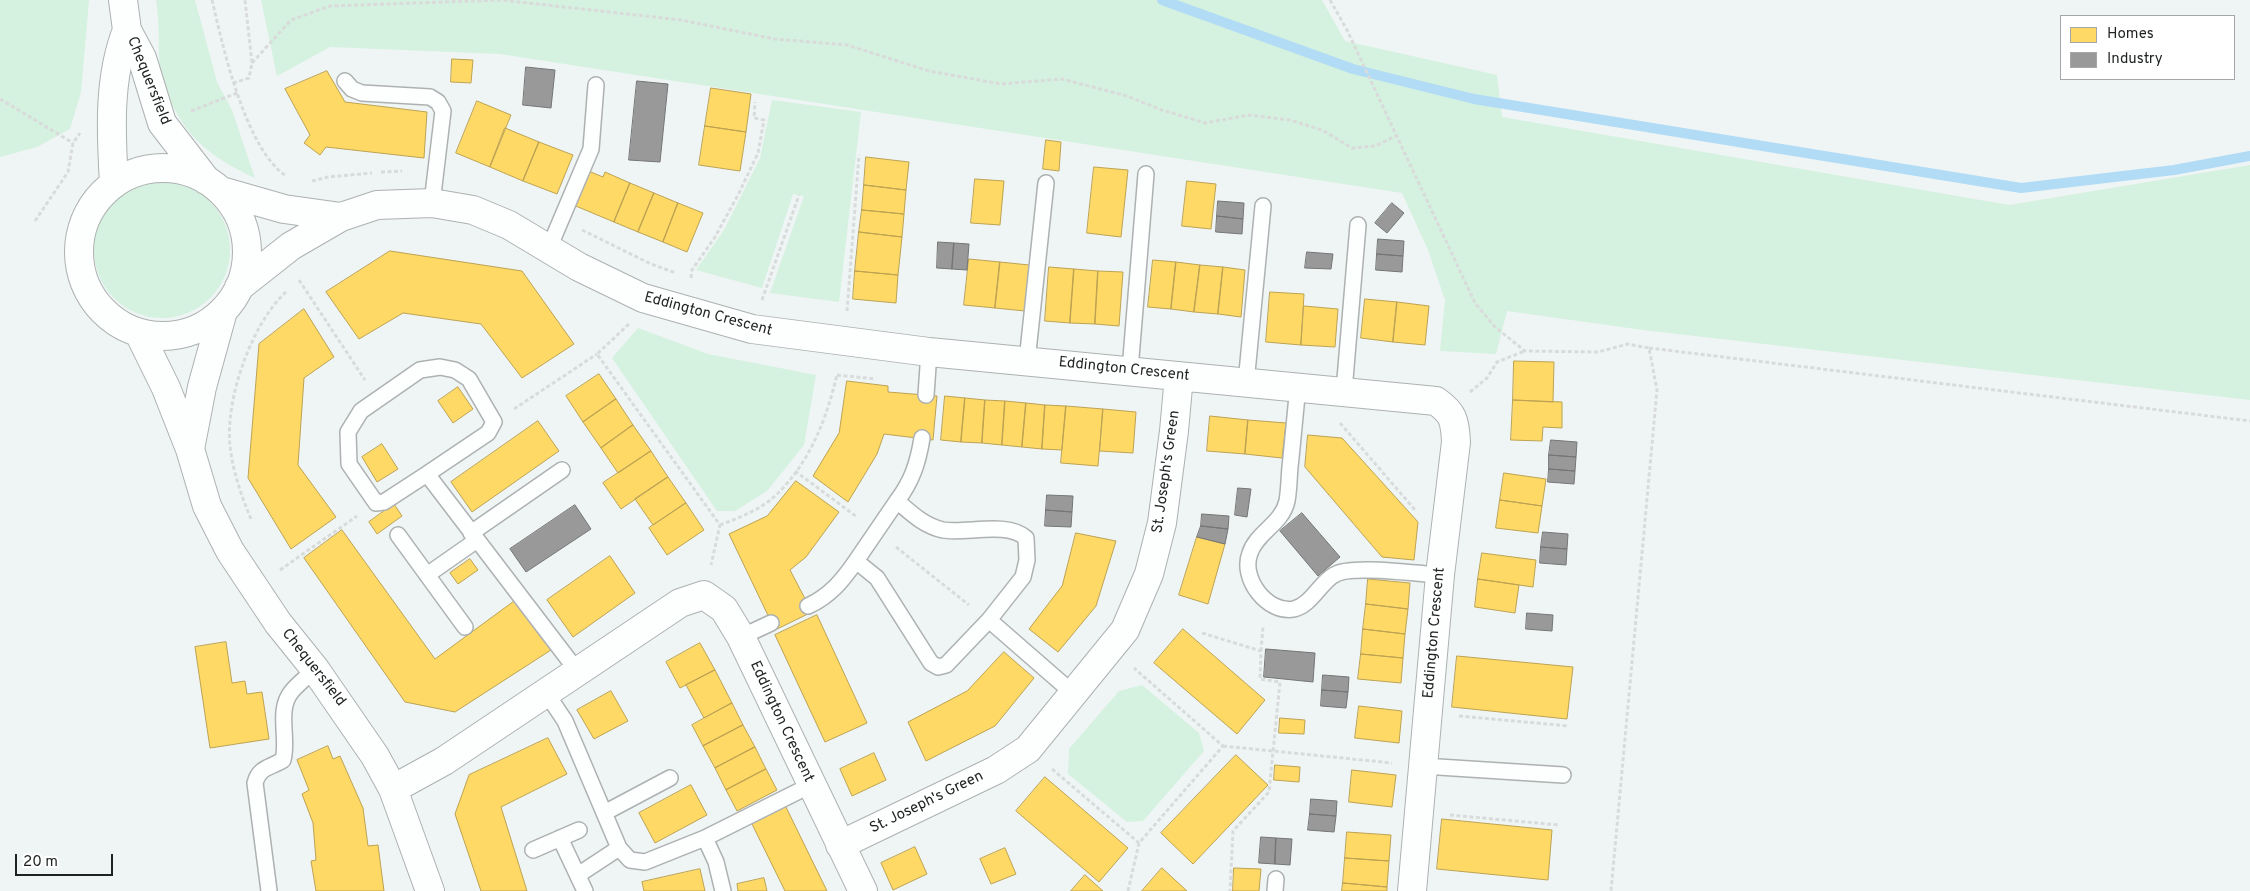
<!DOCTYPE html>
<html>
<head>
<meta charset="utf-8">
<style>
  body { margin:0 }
  #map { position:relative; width:2250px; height:891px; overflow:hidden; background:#eff5f5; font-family:Overpass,sans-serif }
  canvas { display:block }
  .legend { position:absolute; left:2060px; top:15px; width:175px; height:65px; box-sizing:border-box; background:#fff; border:1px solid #a5a7a7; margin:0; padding:6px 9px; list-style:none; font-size:15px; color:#1f2222 }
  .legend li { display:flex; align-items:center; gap:10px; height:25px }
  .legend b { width:25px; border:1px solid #a5a7a7 }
  .scale { position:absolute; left:15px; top:854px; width:98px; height:22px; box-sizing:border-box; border:2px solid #1f2222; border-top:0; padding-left:6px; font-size:15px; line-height:18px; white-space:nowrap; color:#1f2222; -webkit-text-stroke:4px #fff; paint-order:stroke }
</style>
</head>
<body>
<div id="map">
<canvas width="2250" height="891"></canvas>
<ul class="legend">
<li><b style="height:14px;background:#ffd966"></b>Homes</li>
<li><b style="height:14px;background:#999"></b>Industry</li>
</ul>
<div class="scale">20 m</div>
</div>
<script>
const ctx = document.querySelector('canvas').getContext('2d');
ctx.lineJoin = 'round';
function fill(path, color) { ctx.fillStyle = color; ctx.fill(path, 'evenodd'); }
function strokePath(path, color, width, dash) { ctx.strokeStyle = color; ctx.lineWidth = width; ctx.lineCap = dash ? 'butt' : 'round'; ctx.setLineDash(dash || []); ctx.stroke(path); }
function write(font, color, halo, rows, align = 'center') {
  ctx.font = font + ' Overpass,sans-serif'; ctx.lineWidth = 5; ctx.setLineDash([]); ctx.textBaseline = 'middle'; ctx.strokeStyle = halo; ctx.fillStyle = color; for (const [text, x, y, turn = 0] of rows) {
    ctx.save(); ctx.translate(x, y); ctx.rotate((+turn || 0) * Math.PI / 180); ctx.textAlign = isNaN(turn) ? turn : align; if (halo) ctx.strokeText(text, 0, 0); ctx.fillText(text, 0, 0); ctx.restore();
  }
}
fill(new Path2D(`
  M0 0H89L81 92 70 129 37 147 0 157Z
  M156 0H195L217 82 232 110 255 178C214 159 186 139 168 95 165 88 161 81 160 73 158 49 160 25 156 0Z
  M261 0H1322L1345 41 1497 75 1502 117 2009 205 2250 165V400L1643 330 1507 311 1496 354 1440 351 1445 300 1428 250 1402 193 500 54 330 47 277 76Z
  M772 100 861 112 839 302 770 293 804 196 793 194 762 288 696 270 724 230 760 158Z
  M94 250a68 68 0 1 1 136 0a68 68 0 1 1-136 0Z
  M638 328 708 354 816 375 804 445 767 491 735 511H717L612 358Z
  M1142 685 1199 733 1204 751 1143 821 1127 822 1068 774 1069 749 1119 691Z`), '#d5f1df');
const homes = new Path2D(`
  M452 59 473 60 471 83 451 82Z
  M327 71 345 102 427 112 424 158 326 147 320 155 304 143 310 135 285 89Z
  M711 88 751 94 746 132 705 126Z
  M477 101 511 115 490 167 456 153Z
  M705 126 746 132 740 171 699 165Z
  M505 128 539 142 523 181 490 167Z
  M1046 140 1061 142 1059 171 1043 169Z
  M539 142 573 155 557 194 523 181Z
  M866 157 909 162 906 190 864 185Z
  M1094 167 1128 170 1121 237 1087 233Z
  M586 170 603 177 605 172 630 183 614 222 571 204Z
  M975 179 1004 181 1000 225 971 223Z
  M1187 181 1216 184 1211 229 1182 226Z
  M630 183 654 193 638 232 614 222Z
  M864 185 906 190 904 214 862 210Z
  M654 193 678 203 663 242 638 232Z
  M678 203 703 213 687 252 663 242Z
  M862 210 904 214 902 237 859 232Z
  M859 232 902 237 898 275 855 271Z
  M390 251 522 271 574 344 522 378 481 324 403 313 359 339 326 292Z
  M969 259 1000 262 995 308 964 305Z
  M1153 260 1176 262 1171 309 1148 307Z
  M1000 262 1029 265 1025 311 995 308Z
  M1176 262 1200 265 1194 312 1171 309Z
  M1200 265 1223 267 1218 314 1194 312Z
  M1049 267 1074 269 1070 323 1045 321Z
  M1223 267 1245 270 1241 317 1218 314Z
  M1074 269 1098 271 1095 324 1070 323Z
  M855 271 898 275 896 303 853 299Z
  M1098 271 1123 272 1119 326 1095 324Z
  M1270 292 1304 294 1301 345 1266 342Z
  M1365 299 1397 302 1393 342 1361 338Z
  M1397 302 1429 306 1425 345 1393 342Z
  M1304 306 1338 309 1335 347 1301 345Z
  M304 309 334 357 304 378 298 465 336 517 291 549 248 478 259 344Z
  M1514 361 1554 362 1553 402 1513 400Z
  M599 374 616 399 583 422 566 396Z
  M847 381 888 386V392L937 396 933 440 884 434 877 454 848 502 813 476 839 433Z
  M458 387 473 409 453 423 438 401Z
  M945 396 965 398 961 442 941 440Z
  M965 398 985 400 982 443 961 442Z
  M616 399 633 425 601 448 583 422Z
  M985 400 1005 401 1002 445 982 443Z
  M1513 400 1562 402V428L1543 427 1542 441 1511 440Z
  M1005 401 1026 403 1022 447 1002 445Z
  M1026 403 1045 405 1042 449 1022 447Z
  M1045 405 1066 406 1062 450 1042 449Z
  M1066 406 1103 409 1098 466 1061 463Z
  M1103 409 1136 412 1133 453 1100 451Z
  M1210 416 1248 420 1245 454 1207 451Z
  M1248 420 1286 423 1282 458 1245 454Z
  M538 421 559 451 472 512 451 482Z
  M633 425 651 451 618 473 601 448Z
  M1308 435 1342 438 1418 522 1414 560 1382 557 1305 467Z
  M382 444 398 469 377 482 362 457Z
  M651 451 668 477 621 509 603 483Z
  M1504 473 1546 479 1542 506 1500 500Z
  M668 477 686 503 653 525 635 499Z
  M796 481 839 512 806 557 790 570 812 612 775 630 729 534 767 516Z
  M1500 500 1542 506 1538 533 1496 528Z
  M686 503 704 530 667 555 649 528Z
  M394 504 402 516 377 534 369 522Z
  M342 530 435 659 514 601 551 650 455 712 405 702 304 558Z
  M1076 533 1116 541 1096 606 1058 652 1029 629 1062 586Z
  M1197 537 1225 544 1208 604 1179 595Z
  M1482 553 1536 560 1533 587 1478 579Z
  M610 556 635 593 573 637 547 600Z
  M470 559 478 570 458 584 450 573Z
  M1368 579 1410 583 1408 609 1366 604Z
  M1478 579 1519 585 1515 613 1475 607Z
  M1366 604 1408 609 1405 634 1363 629Z
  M817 615 867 723 825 742 775 635Z
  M1183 629 1265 700 1237 734 1154 663Z
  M1363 629 1405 634 1403 658 1361 654Z
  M226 642 232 683 245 681 247 694 262 692 269 739 210 748 195 647Z
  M700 643 715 670 680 688 666 662Z
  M1004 652 1034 678 995 726 926 761 908 722 967 691Z
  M1361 654 1403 658 1401 683 1358 679Z
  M1457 656 1573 667 1567 719 1452 707Z
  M715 670 732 703 704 718 686 685Z
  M611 691 628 721 594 739 577 710Z
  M732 703 743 725 703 746 692 725Z
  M1359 706 1402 711 1399 743 1355 738Z
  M1280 718 1305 720 1304 734 1279 733Z
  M743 725 755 747 715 768 703 746Z
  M548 738 567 774 501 807 527 891H481L455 814 469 775Z
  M328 746 333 759 340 756 363 808 368 846 378 845 384 891H316L311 861 316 860 313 823 302 794 309 790 297 760Z
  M755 747 766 769 726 790 715 768Z
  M874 753 886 780 852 796 840 769Z
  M1236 755 1268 785 1193 864 1161 833Z
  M1275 765 1300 767 1299 782 1274 780Z
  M766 769 777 790 737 811 726 790Z
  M1352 770 1396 775 1392 807 1349 802Z
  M1045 777 1128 848 1099 882 1016 811Z
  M691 785 707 815 655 843 639 813Z
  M785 805 827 891H785L751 822Z
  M1442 819 1552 830 1548 880 1437 869Z
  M1347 832 1391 835 1389 861 1345 858Z
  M915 847 927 874 893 890 881 863Z
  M1005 848 1016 874 991 884 980 859Z
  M1345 858 1389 861 1387 887 1343 883Z
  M1162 868 1187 891H1142Z
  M1234 868 1261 869 1259 891H1233Z
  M700 869 705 891H644L642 882Z
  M1085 875 1103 891H1071Z
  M764 878 767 891H738L737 884Z
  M1343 883 1387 887V891H1342Z`);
fill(homes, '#ffd966');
strokePath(homes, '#bca252', 1);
const industry = new Path2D(`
  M526 67 555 70 551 108 523 105Z
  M637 81 668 84 660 162 629 160Z
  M1218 201 1244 203 1243 219 1217 216Z
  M1392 203 1404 213 1387 233 1375 223Z
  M1217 216 1243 219 1242 234 1216 232Z
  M1378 239 1404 241 1403 256 1377 254Z
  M938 242 954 243 952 269 937 268Z
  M954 243 969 244 967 270 952 269Z
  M1307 252 1333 254 1331 269 1305 268Z
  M1377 254 1403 256 1402 272 1376 270Z
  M1551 440 1577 442 1576 457 1549 455Z
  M1549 455 1576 457 1575 471 1549 469Z
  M1549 469 1575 471 1574 484 1548 482Z
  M1238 488 1251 489 1247 517 1235 515Z
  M1047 495 1073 496 1072 512 1046 510Z
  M575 505 591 529 526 572 510 549Z
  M1046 510 1072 512 1071 527 1045 526Z
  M1302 513 1340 557 1318 576 1280 531Z
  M1202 514 1229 516 1228 529 1201 526Z
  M1201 526 1228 529 1225 544 1197 537Z
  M1543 532 1568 534 1567 549 1541 547Z
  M1541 547 1567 549 1566 565 1540 563Z
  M1527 613 1553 615 1552 631 1526 629Z
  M1266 649 1315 653 1313 682 1264 677Z
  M1323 675 1349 677 1348 692 1322 690Z
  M1322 690 1348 692 1346 708 1321 706Z
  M1311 799 1337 801 1336 816 1310 814Z
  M1310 814 1336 816 1334 832 1308 830Z
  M1261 837 1276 838 1275 864 1259 863Z
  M1276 838 1292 839 1290 865 1275 864Z`);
fill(industry, '#999');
strokePath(industry, '#747575', 1);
strokePath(new Path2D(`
  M1162 0 1353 69 1474 99 2021 188 2174 170 2250 156`), '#b2dcf6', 10);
const lane = new Path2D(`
  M345 81 352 89 362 93 430 97 438 102 443 111 432 203
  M549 248 591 149 596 85
  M1027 361 1046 183
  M1130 370 1146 174
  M1246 383 1263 206
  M1298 387C1295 414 1293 440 1290 467 1289 478 1289 490 1287 501 1282 524 1257 532 1250 553 1240 578 1267 614 1294 609 1311 605 1320 583 1334 575 1350 564 1418 574 1440 575
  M1344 391 1358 225
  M926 395 929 352
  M427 474 488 433 494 422 469 379 455 370 440 367 420 370 361 411 348 432 349 464 376 503 384 502 427 474 578 672
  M897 501C912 481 918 463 922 438
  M471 533 562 470
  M398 535 465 627
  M427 575 477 540
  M808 606C830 596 843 580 856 561L877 578 931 663 938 667 946 665 989 620 1023 577 1027 560 1026 538C1007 521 966 534 943 530 924 526 911 513 897 501L856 561
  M989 620 1074 694
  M741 637 771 623
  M547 694 565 721 619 848 630 860 645 862 705 838 811 785
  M1423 766 1563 775
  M606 812 670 778
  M560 838 585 891
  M705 838 716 862 723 891
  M533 850 579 830
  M578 875 619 848
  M269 891 255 783C259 767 270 768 283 760 289 738 276 710 292 691 299 683 308 676 315 669
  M1275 891 1276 879`);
const street = new Path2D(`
  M123 0 127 30 142 58 162 123 206 180
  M79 252a84 84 0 1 1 168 0a84 84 0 1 1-168 0Z
  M114 184C111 133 108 78 127 30
  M221 191 284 209 341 217
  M239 287 291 246 341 217 377 205 432 203 473 210 509 225 579 267 643 298 752 329 929 352 1436 401C1453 413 1455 420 1456 442L1440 575 1412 891
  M139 333 166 388 190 449 207 506 230 551 278 623 315 669 375 756 393 789 430 891
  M190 449 202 387 223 311
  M393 789 444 761 680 603 704 595 724 609 741 637 863 891
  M840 845 996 770 1028 749 1125 630 1149 574 1162 523 1174 431 1179 376`);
strokePath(lane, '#adb1b1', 18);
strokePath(street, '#adb1b1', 30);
strokePath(new Path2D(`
  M212 0C223 47 245 148 286 176
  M1330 0 1347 30 1475 303 1495 327 1525 351 1598 352 1628 344 1649 348 1657 390 1611 891
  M252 63 291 20 330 6 501 0 681 20 775 39 847 45 929 71 1001 84 1062 79 1127 96 1162 110 1205 123 1249 115 1290 120 1322 130 1352 148 1375 146 1396 136
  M233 83 249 78 252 63 245 0
  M0 99 73 143
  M191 111 237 93
  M381 172 402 171
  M312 181 328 177 372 173
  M35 221 68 172 73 143 80 133
  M582 230 651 264 676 273
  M691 278 692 270 715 237 739 193 758 153 764 120 754 118 755 102
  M299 280 365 380
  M762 300 799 195
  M847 311 859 155
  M629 324 597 354 720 525 711 565
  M1649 348 2250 421
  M837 375 876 379
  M1470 392 1487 378 1497 362 1525 351
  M514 409 597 354
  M1340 423 1416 511
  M795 471 857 517
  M251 519C241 495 233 472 230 446 225 399 252 322 287 291
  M720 525C738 518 760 510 775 496 809 464 827 419 837 374
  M896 547 969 605
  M280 570 357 516
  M1202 633 1261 651 1260 679 1280 682 1269 792 1233 831 1230 891
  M1261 651 1263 627
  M1459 716 1569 726
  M1223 746 1392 763
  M1052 769 1139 843 1223 746 1134 668
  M1450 815 1559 825
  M1128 891 1139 843`), '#d9dbdb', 3, [4, 2.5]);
strokePath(lane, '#fdfefe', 15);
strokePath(street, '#fdfefe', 28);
write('15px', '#1f2222', '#fff', [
  ["Chequersfield",148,81,68],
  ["Eddington Crescent",708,315,15],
  ["Eddington Crescent",1124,370,6],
  ["St. Joseph's Green",1167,472,-82],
  ["Eddington Crescent",1435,633,-85],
  ["Chequersfield",313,668,52],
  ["Eddington Crescent",781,722,65],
  ["St. Joseph's Green",927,803,-26]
]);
</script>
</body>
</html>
